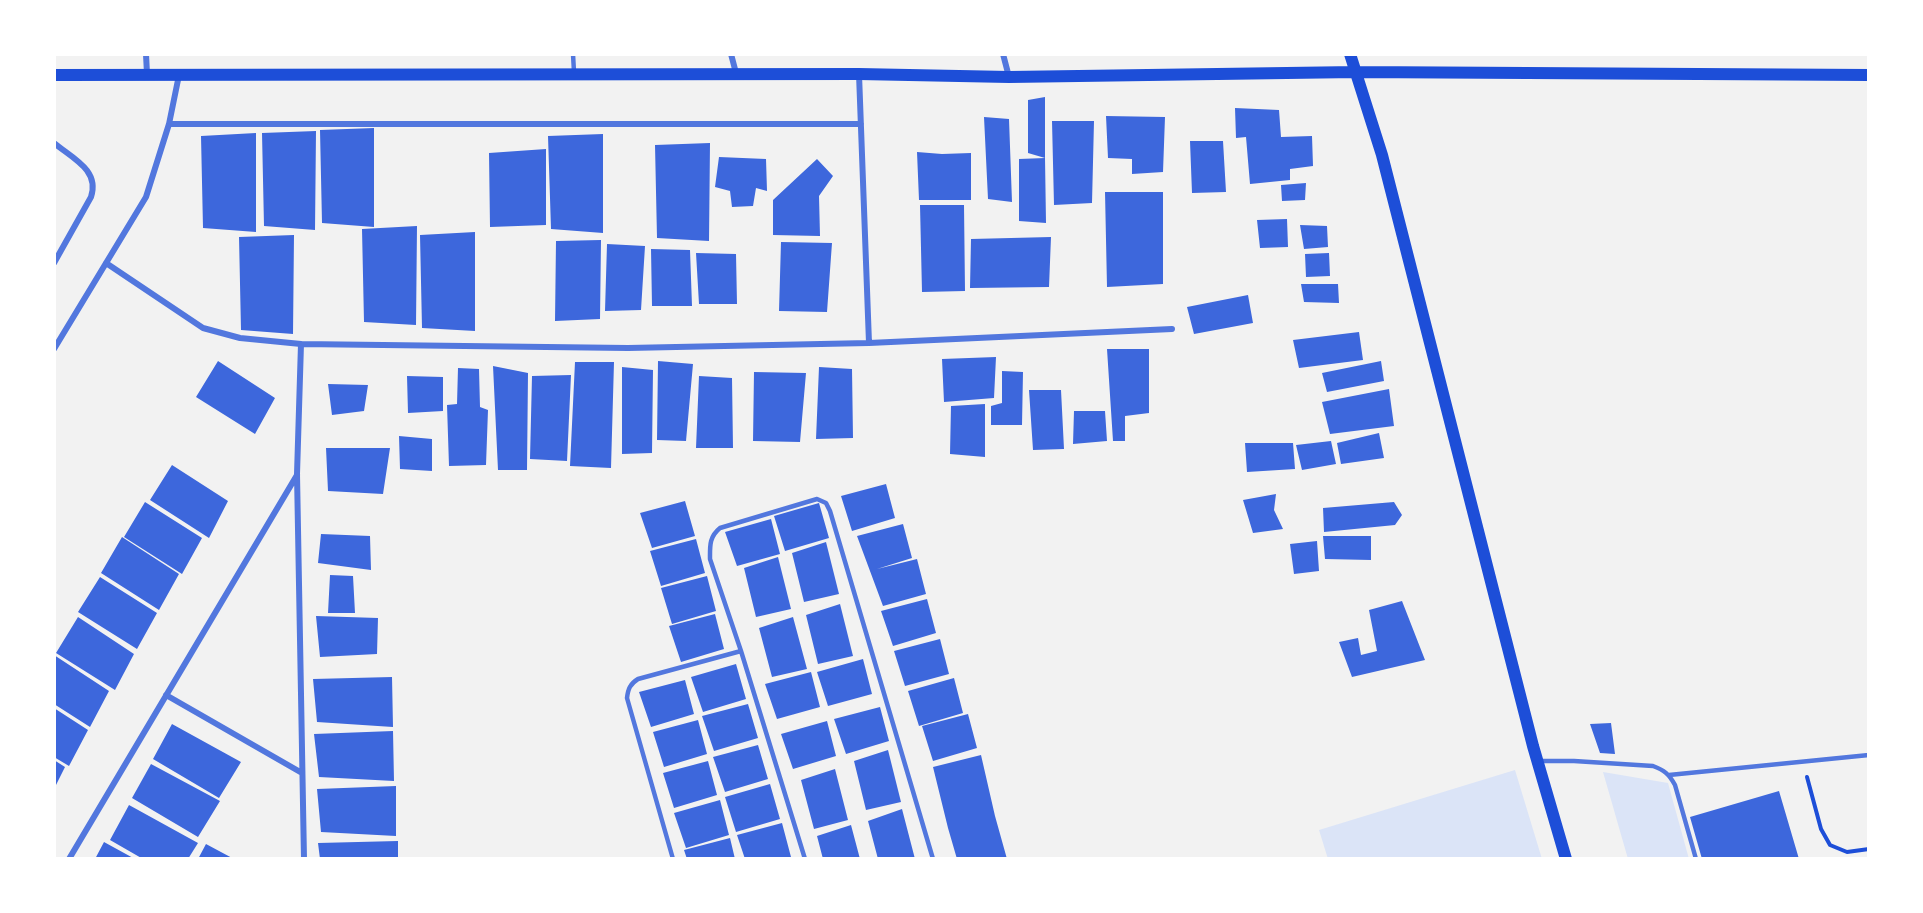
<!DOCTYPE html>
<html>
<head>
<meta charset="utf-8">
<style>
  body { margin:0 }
  #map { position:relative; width:1923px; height:913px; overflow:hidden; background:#f2f2f2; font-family:Karla,sans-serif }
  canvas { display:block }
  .frame { position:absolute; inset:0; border:56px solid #fff; pointer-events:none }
</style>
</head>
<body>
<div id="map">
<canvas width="1923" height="913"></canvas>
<div class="frame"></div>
</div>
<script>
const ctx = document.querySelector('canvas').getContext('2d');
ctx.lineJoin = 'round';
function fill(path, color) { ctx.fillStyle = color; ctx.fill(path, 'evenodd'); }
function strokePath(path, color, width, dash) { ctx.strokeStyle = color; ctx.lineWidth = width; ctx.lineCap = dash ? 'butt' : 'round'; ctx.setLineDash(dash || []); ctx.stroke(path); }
fill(new Path2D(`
  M1515 770 1542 859H1328L1319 830Z
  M1603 772 1668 783 1689 859H1628Z`), '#dbe4f7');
fill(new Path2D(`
  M1045 97V158L1028 153V100Z
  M1235 108 1279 110 1281 137 1312 136 1313 166 1290 169V180L1250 184 1246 137 1236 138Z
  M1106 116 1165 117 1163 172 1132 174V159L1108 158Z
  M984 117 1009 119 1012 202 988 199Z
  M1052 121H1094L1092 203 1054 205Z
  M374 128V227L322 223 320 130Z
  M316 131 315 230 264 226 262 133Z
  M256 133V232L203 228 201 136Z
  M603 134V233L551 229 548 136Z
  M1190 141H1223L1226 192 1192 193Z
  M710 143 709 241 657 238 655 145Z
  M546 149V225L490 227 489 153Z
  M917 152 942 154 971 153V200H919Z
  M719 157 766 159 767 191 756 188 753 206 732 207 730 191 715 187Z
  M1045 158 1046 223 1019 221V159Z
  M817 159 833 176 819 196 820 236 773 235V200Z
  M1306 183 1305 200 1282 201 1281 185Z
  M1105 192H1163V284L1107 287Z
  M920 205H964L965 291 922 292Z
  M1287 219 1288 247 1260 248 1257 220Z
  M1300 225 1327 226 1328 247 1304 249Z
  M417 226 416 325 364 322 362 229Z
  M475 232V331L422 328 420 235Z
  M294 235 293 334 241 330 239 237Z
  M1051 237 1049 287 970 288 971 239Z
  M601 240 600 319 555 321 556 241Z
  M781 242 832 243 827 312 779 311Z
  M607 244 645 246 641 310 605 311Z
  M651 249 690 250 692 306H652Z
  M696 253 736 254 737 304H699Z
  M1329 253 1330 276 1306 277 1305 254Z
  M1301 284H1338L1339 303 1304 302Z
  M1248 295 1253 323 1194 334 1187 307Z
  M1359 332 1363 360 1299 368 1293 340Z
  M1107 349H1149V413L1125 416V441H1113Z
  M996 357 994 398 944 402 942 359Z
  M218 361 275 398 255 434 196 397Z
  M658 361 693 364 686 441 657 440Z
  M1381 361 1384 381 1327 392 1322 373Z
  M575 362H614L611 468 570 466Z
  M493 366 528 373 527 470H498Z
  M622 367 653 370 652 453 622 454Z
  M819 367 852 369 853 438 816 439Z
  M458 368 479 369 480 407 488 410 486 465 449 466 447 405 457 404Z
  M1002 371 1023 372 1022 425H991V406L1002 403Z
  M754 372 806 373 800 442 753 441Z
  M571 375 567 461 530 459 532 376Z
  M407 376 443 377V411L408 413Z
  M699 376 732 378 733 448H696Z
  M328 384 368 385 364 411 332 415Z
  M1389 389 1394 426 1330 434 1322 402Z
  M1029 390H1061L1064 449 1033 450Z
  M985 404V457L950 454 951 406Z
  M1074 411H1105L1107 441 1073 444Z
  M1379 433 1384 458 1341 464 1337 443Z
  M399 436 432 439V471L400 469Z
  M1331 441 1336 464 1302 470 1296 445Z
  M1245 443H1293L1295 469 1247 472Z
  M326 448H390L383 494 328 491Z
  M172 465 228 501 209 538 150 500Z
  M886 484 895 518 852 531 841 496Z
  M1276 494 1274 510 1283 529 1253 533 1243 500Z
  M685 501 695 536 652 548 640 513Z
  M145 502 202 538 182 574 124 537Z
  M1394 502 1402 515 1395 525 1324 532 1323 508Z
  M819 503 829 538 785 551 774 516Z
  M771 519 780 554 737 566 725 532Z
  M903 524 912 558 877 569 917 559 926 594 883 606 857 536Z
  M321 534 370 536 371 570 318 563Z
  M1323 536H1371V560L1325 559Z
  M122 537 179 574 159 610 101 573Z
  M696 539 705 573 661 586 650 551Z
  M1317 541 1319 571 1294 574 1290 544Z
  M826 542 839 594 804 602 792 553Z
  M778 557 791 609 756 617 744 568Z
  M330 575 353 576 355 613H328Z
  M707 576 716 611 672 624 661 588Z
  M100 577 157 613 137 649 78 612Z
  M927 599 936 633 893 646 881 611Z
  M1402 601 1425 660 1352 677 1339 642 1358 638 1361 655 1377 651 1369 610Z
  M840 604 853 656 818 664 806 615Z
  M715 614 724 649 681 662 669 626Z
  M316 616 378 618 377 654 320 657Z
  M78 617 134 654 115 690 56 653Z
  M793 617 807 669 772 677 759 628Z
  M940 639 949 674 905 686 894 651Z
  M54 655 109 691 90 727 54 704Z
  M863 659 872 694 828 706 817 672Z
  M736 664 746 699 703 712 691 677Z
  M811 672 820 707 777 719 765 684Z
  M392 677 393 727 317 722 313 679Z
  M954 678 963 713 919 726 908 691Z
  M685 680 694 714 651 727 639 692Z
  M748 704 758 738 714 751 702 716Z
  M880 707 889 741 846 754 834 719Z
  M54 708 88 730 69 766 54 757Z
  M968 714 977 748 933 761 922 726Z
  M698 720 707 754 664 767 653 732Z
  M827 721 836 756 793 769 781 734Z
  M1611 723 1615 754 1600 753 1590 724Z
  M172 724 241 762 219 798 153 759Z
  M393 731 394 781 319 777 314 734Z
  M758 745 768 779 725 792 713 757Z
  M888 750 901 802 866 810 854 761Z
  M981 755 995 816 1007 859H957L948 828 933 767Z
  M54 760 65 767 54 789Z
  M708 761 717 795 674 808 663 773Z
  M151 764 220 801 198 837 132 798Z
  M835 769 848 820 814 829 801 780Z
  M770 784 780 819 736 832 725 797Z
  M396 786V836L321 832 317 789Z
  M1779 791 1799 859H1702L1690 817Z
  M720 800 729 835 686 848 674 813Z
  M129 805 198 843 188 859H143L110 840Z
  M902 809 915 859H878L868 821Z
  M782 823 791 857 785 859H745L737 835Z
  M851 825 860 859H823L817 836Z
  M730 838 735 859H687L684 850Z
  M398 841V859H320L318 843Z
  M104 842 135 859H95Z
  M206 844 234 859H198Z`), '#3d67dc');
strokePath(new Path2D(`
  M1807 777 1821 829 1830 845 1847 852 1869 849`), '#1d4ed8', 4);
strokePath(new Path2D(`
  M573 54 574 72
  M1540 761H1574L1653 766C1664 770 1669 774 1675 785L1696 859
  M1669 775 1869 755
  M673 859 627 698C628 689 630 684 638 679L741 651
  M805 859 741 651 710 559C710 546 709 537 720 528L817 499 826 503 830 511 933 859`), '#5277de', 4.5);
strokePath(new Path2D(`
  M146 54 147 74
  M731 54 736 73
  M1003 54 1009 77
  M859 74 869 343
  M169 124H861
  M54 143C72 158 100 170 91 197L54 263
  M106 263 203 328 240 338 301 344
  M54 349 146 197 169 124 179 75
  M166 695 302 773
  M69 859 297 475
  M304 859 297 474 301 344 628 348 869 343 1172 329`), '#5277de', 6);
strokePath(new Path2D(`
  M1350 54 1382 155 1533 746 1566 859
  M54 75 859 74 1009 77 1356 72 1869 75`), '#1d4ed8', 12);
</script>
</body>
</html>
